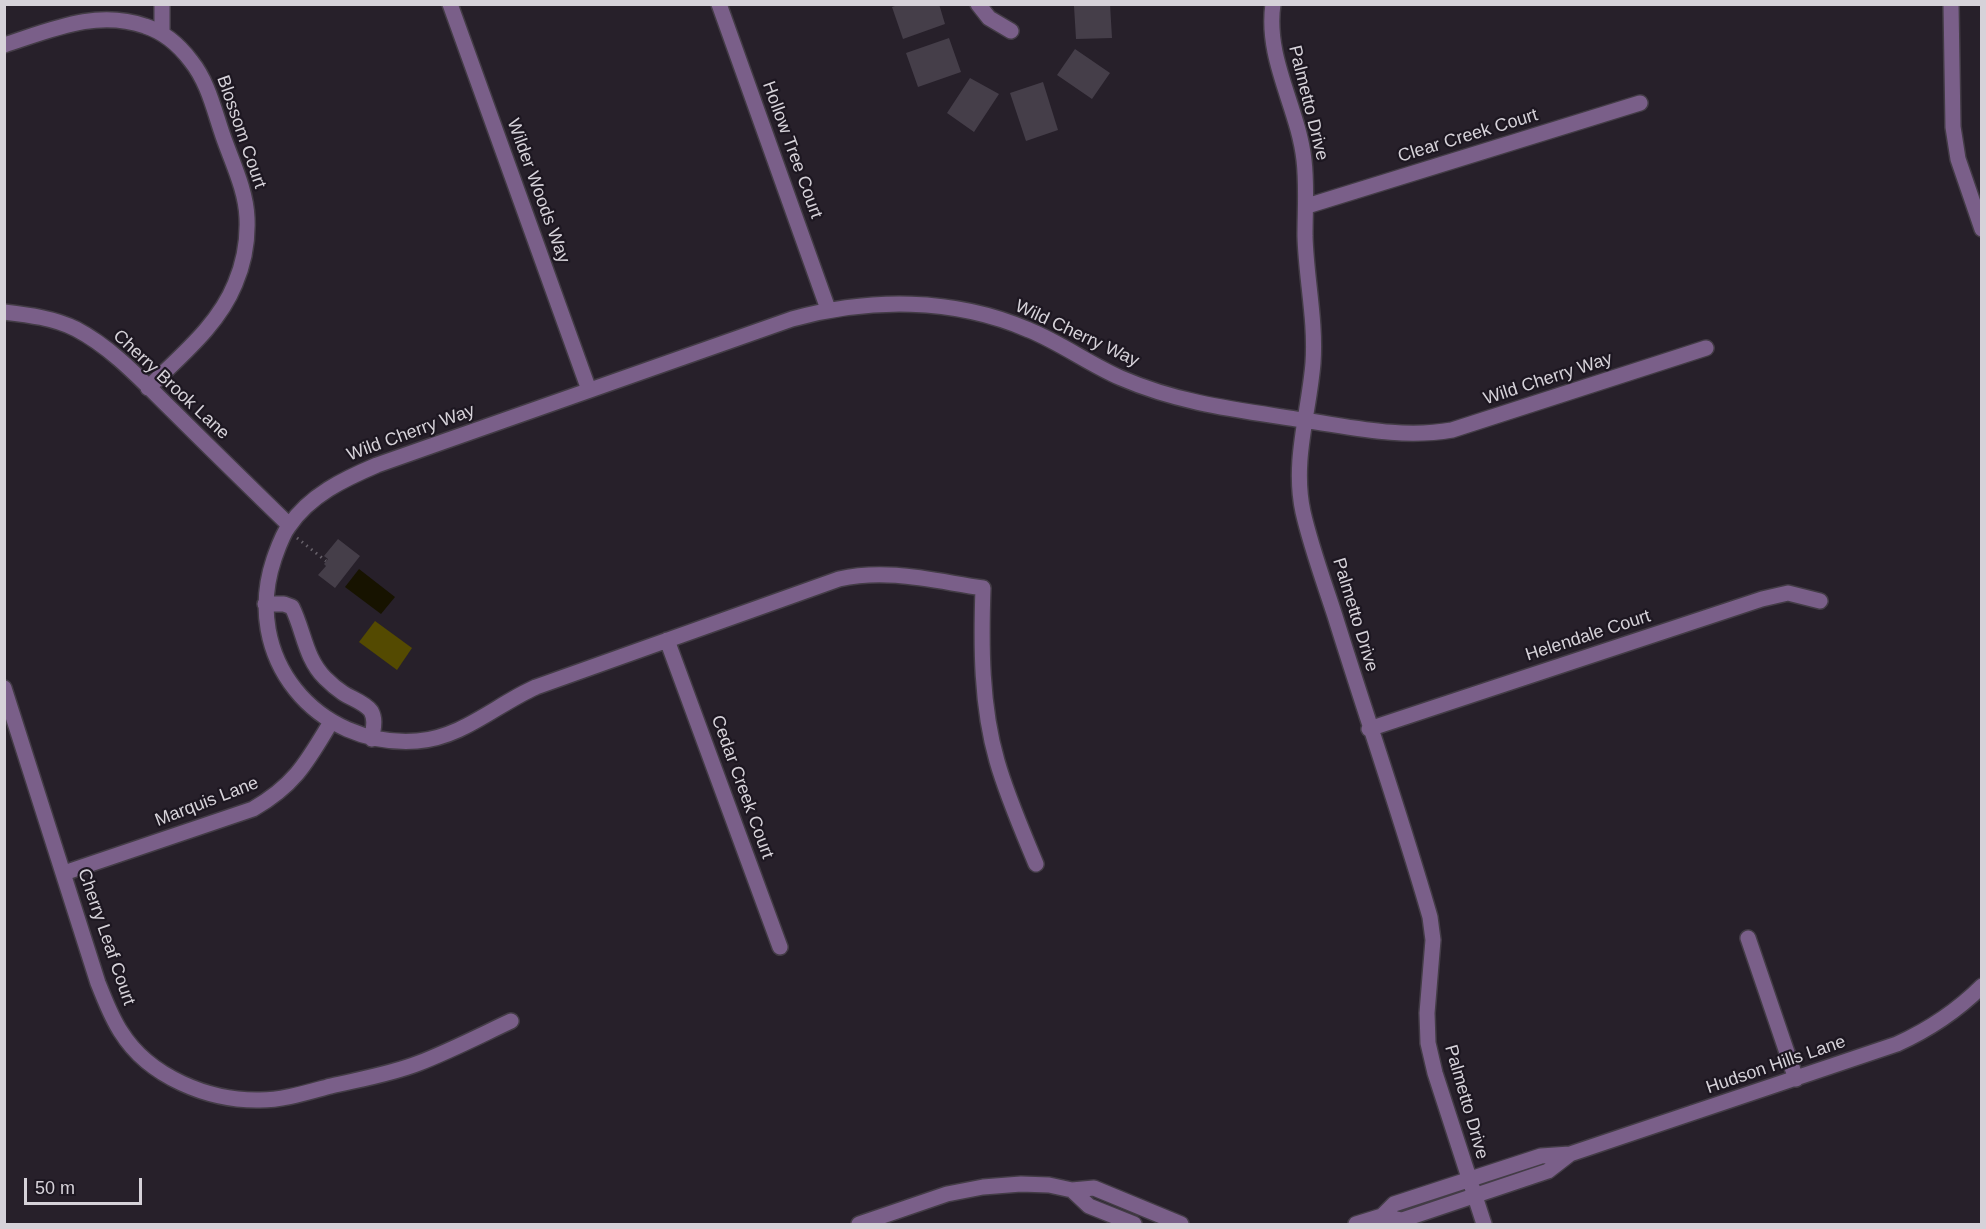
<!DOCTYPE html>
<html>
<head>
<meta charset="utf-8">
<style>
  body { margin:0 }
  #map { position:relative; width:1986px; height:1229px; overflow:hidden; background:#27202a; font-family:Arial,sans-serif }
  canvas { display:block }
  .frame { position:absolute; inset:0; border:6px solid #d6d2d9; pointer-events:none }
  .scale { position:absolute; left:24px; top:1178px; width:118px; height:27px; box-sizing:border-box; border:3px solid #d6d2d9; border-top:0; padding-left:8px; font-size:18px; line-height:21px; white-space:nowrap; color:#d6d2d9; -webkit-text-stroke:4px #1d1721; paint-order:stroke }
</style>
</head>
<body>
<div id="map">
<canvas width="1986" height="1229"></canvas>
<div class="frame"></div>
<div class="scale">50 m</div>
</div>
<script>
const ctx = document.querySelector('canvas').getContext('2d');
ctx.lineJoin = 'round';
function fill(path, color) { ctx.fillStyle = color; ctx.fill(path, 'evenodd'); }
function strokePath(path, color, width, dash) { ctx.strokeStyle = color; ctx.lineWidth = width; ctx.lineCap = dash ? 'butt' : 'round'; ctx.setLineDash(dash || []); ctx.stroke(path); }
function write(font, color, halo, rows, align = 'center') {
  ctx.font = font + ' Arial,sans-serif'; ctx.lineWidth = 4.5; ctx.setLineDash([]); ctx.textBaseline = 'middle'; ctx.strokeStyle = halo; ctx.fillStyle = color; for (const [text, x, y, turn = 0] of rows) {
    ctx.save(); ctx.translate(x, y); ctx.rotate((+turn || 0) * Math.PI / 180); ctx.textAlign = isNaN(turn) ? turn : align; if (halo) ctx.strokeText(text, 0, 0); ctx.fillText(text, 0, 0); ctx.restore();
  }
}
fill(new Path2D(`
  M375 621 412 648 397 670 359 642Z`), '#544a01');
fill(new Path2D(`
  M359 569 395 597 381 614 345 587Z`), '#171300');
fill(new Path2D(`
  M901 4H939L945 24 903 39 892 7Z
  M1110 4 1112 38 1076 39 1074 6Z
  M949 38 961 72 918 87 906 53Z
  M1075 49 1110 73 1092 99 1057 75Z
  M970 78 999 94 974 132 947 113Z
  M1043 82 1058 130 1026 141 1010 93Z
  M338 539 360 556 335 588 318 575 326 566 324 564 328 559 324 556Z`), '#453e49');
const minor = new Path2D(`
  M450 4 589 390
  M719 4 828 309
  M978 4 989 18 1011 31
  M1273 4C1265 59 1298 107 1304 160 1307 186 1305 210 1305 236 1306 278 1316 320 1313 363 1309 413 1292 461 1303 512 1311 547 1324 582 1335 616 1366 716 1401 816 1430 917L1433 940 1427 1013 1428 1043 1435 1073 1484 1224
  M1951 4 1953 127 1958 159 1982 229
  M162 33V4
  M4 45C51 30 96 9 145 26 164 32 179 45 191 61 208 82 214 110 223 136 232 162 246 190 247 218 248 241 244 263 235 284 218 326 180 356 148 388
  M1307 206 1640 103
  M4 312C29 315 54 318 76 329 114 349 143 382 174 412 212 450 250 487 289 525
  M265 604H284L292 607C304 631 305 658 325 678 331 684 337 689 343 693 352 699 364 702 371 711 376 720 373 729 372 739
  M667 640 780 947
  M4 688 98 983C105 1000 111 1017 121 1032 149 1077 209 1101 260 1100 284 1100 308 1092 331 1086 361 1079 391 1074 419 1063 450 1051 481 1035 511 1021
  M1369 729 1762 599 1788 593 1820 601
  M1036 864C1022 830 1007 796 997 761 981 706 981 645 983 588 934 581 888 568 839 579L536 687C497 704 462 738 417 741 316 748 241 657 274 559 278 548 282 535 289 526 310 495 344 479 377 465L792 319C869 298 953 297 1029 330 1061 343 1089 364 1121 378 1181 404 1239 410 1303 420 1352 427 1401 439 1452 430L1706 348
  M64 873 253 809C295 785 307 762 331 722
  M1748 938 1796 1079
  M1072 1190 1089 1206 1134 1224
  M1382 1216 1402 1220 1548 1171 1570 1154
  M859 1224 947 1194 983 1187 1021 1184 1049 1185 1072 1190 1094 1188 1181 1224
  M1356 1224 1382 1216 1394 1204 1541 1156 1570 1154 1897 1044C1930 1029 1956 1012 1982 986`);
strokePath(minor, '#433c46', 18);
strokePath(new Path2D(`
  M297 538 326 561`), '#68626b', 3, [1.5, 4.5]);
strokePath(minor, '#7a5f89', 15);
write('18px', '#d6d2d9', '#1d1721', [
  ["Palmetto Drive",1308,103,76],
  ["Blossom Court",241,132,71],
  ["Clear Creek Court",1468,136,-17],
  ["Hollow Tree Court",792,150,70],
  ["Wilder Woods Way",538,191,70],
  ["Wild Cherry Way",1077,334,25],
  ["Wild Cherry Way",1548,379,-18],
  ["Cherry Brook Lane",171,385,43],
  ["Wild Cherry Way",411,433,-20],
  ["Palmetto Drive",1355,615,73],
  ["Helendale Court",1588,636,-18],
  ["Cedar Creek Court",742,787,70],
  ["Marquis Lane",207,802,-21],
  ["Cherry Leaf Court",106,937,71],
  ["Hudson Hills Lane",1776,1065,-19],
  ["Palmetto Drive",1466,1102,74]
]);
</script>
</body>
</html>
